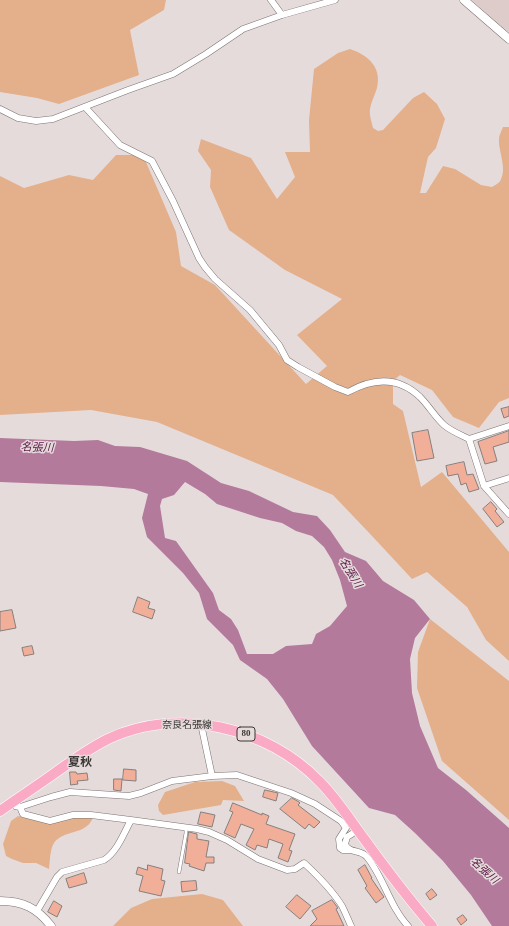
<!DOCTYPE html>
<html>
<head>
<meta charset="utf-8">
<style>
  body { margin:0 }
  canvas { display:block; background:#e5dbdb }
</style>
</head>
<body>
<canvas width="509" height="926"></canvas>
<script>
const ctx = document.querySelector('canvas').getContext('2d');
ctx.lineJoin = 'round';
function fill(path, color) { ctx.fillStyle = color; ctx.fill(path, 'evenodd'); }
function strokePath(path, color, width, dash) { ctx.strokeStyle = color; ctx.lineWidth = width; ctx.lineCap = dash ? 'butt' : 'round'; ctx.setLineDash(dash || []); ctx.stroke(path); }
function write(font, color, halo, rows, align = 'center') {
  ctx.font = font + ' "Times New Roman","Noto Sans JP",serif'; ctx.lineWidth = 3; ctx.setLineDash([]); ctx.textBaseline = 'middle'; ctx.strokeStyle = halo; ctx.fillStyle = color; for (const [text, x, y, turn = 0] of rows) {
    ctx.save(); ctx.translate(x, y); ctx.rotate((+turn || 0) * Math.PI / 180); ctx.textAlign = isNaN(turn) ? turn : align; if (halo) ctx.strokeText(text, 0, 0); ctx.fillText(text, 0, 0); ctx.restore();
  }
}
fill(new Path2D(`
  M472 0H509V32L497 23Z`), '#decccb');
fill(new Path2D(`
  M0 0H166L164 10 130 30 139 75 59 104 37 98 0 92Z
  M350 49C368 55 382 67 377 88 375 95 371 102 370 109 369 115 372 123 373 128L378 131 383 130 413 98 424 92 437 104 445 119 436 148 428 157 420 193H426L443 166 455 169 481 185 492 187C495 185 500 183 501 179 507 168 498 150 499 139 499 135 502 130 503 127H509V398L499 402 479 428 453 417 432 390 400 375 393 381V404L403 411 421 487 442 472 509 552V661L486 640 467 607 427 572 412 579 373 537 333 495 157 422 91 410 0 415V176L24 188 69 175 93 180 116 155H143L176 232 181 266 215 285 306 384 327 366 297 335 342 299 285 270 229 230 210 187 211 170 198 151 201 139 251 158 277 199 295 177 285 152H310L309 120 314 69 338 53Z
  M430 619 509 681V820L442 761 417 688 418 652Z
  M222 781 235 786 244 801 223 800 221 805 163 815 159 811 158 805 165 792 195 782Z
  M18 816 50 824 74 817 93 818C85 836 64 829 54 843 50 849 50 861 49 869L36 863H23L12 859 6 856 3 844 11 821Z
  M202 894 223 900 243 926H113L131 908 152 899Z`), '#e4b08c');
fill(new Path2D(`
  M0 438 74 441 98 440 115 446 140 447 187 461 221 483 249 491 293 512 317 516 330 530 345 552 366 561 383 581 414 600 430 619 415 638 410 659 412 693 420 726 438 768 466 790 509 828V926H492L471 895 443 861 415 833 395 815 369 808 312 746 283 699 267 679 240 660 233 645 207 619 199 593 183 573 147 537 142 518 148 494 134 489 101 486 0 482ZM185 482 205 494 217 504 260 518 282 523 296 531 312 536 324 547 332 560 340 580 347 606 330 626 316 634 312 644 286 646 273 654H247L238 630 231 619 219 610 213 593 176 541 165 538 160 506 162 499 174 495Z`), '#b47a9c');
const building = new Path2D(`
  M509 407V416L504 418 501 409Z
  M428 430 434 458 417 461 412 433Z
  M509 431V442L493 447 497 461 485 464 478 442Z
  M464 462 467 475 473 474 479 489 469 492 466 483 461 485 458 474 448 476 446 466Z
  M491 502 497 509 495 511 504 522 497 527 483 509Z
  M138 597 150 602 148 608 155 610 152 619 133 612Z
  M12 610 16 628 0 631V612Z
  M32 646 34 654 24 656 22 648Z
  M124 769 136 770V781L123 780Z
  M70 772H76L77 774 87 773 88 780 77 781 78 784 71 785Z
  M114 779H122L121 791 114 790Z
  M265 790 278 793 276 801 263 797Z
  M292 798 299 802 300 803 298 805 320 822 314 828 309 824 305 829 280 809Z
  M233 803 262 815V813L269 816 266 824 295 834 289 850 292 851 288 862 278 858 283 844 269 839 267 848 257 845 255 850 246 845 254 829 241 824 235 838 224 833 233 812 230 811Z
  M201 812 215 815 212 827 198 824Z
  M189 832 197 834V839L209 841 206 857H214V863H206L204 871 189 866 190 864 185 863Z
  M148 865 163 869 161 880 165 881 161 896 139 891 143 876 136 874 138 867 147 870Z
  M365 865 372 878H371L384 897 376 903 365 888 367 886 358 870Z
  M84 873 87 883 69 888 66 879Z
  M196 881 197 890 182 892 181 882Z
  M432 889 437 895 430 900 426 894Z
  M297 895 311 906 300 919 286 907Z
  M332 900 338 908 336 909 344 926H310L317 919 312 911Z
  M54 901 62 906 57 917 48 912Z
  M463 915 467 920 461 925 457 919Z`);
fill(building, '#f1ae99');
strokePath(building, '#877f7c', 1);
const service = new Path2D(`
  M179 872 186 833V827`);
const minor = new Path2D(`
  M271 0 282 15
  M85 107 120 145 152 161 173 201 199 258 205 267 215 279 250 310 279 345 287 360 298 367 335 387 348 392C373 378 398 376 420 397 429 406 435 417 444 425 451 431 461 435 469 439L509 426
  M0 109 18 118 36 121 53 119 128 90 173 74 206 54 243 29 282 15 335 0
  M469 439 484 486 509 514
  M484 486 509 478
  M201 724 212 776
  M13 802 15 806 20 807 51 797 70 792 129 796 141 793 172 781 212 776 237 775 291 793 315 804 341 821 346 828 339 839 340 848 343 850H349
  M20 807 23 814 50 821 73 815H91L131 820
  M358 830 347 837 345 844C349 854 361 849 367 857 383 876 390 907 408 926
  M37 911 57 877 62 872 104 860C117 852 124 833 131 820L197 829 209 832 227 840 258 859 287 870 295 869 304 863C317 875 332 890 342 906 345 912 348 919 351 926`);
const tertiary = new Path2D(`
  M464 0 509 39
  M0 901C23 901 37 908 51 926`);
const primary = new Path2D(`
  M0 811C17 799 35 787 52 775 70 762 88 749 108 739 179 706 267 727 320 782 337 799 350 820 365 840 386 869 408 898 432 926`);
strokePath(service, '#7c7373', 4);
strokePath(minor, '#7c7373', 7);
strokePath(tertiary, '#7c7373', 9);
strokePath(primary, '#fff', 11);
strokePath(service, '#fff', 3);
strokePath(minor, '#fff', 6);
strokePath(tertiary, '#fff', 8);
strokePath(primary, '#fbaac5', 10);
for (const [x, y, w] of [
  [246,734,18]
]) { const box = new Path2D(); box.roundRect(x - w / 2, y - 7, w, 14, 3); ctx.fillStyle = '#e5dbdb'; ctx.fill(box); strokePath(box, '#3b3736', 1); }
write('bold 9px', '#3b3736', null, [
  ["80",246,734]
]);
write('10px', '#3b3736', '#e5dbdb', [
  ["奈良名張線",187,725]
]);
write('italic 11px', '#5b1545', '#e5dbdb', [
  ["名張川",37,448,2],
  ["名張川",350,573,58],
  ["名張川",484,871,42]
]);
write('bold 12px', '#3b3736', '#e5dbdb', [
  ["夏秋",80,763]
]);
</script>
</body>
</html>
